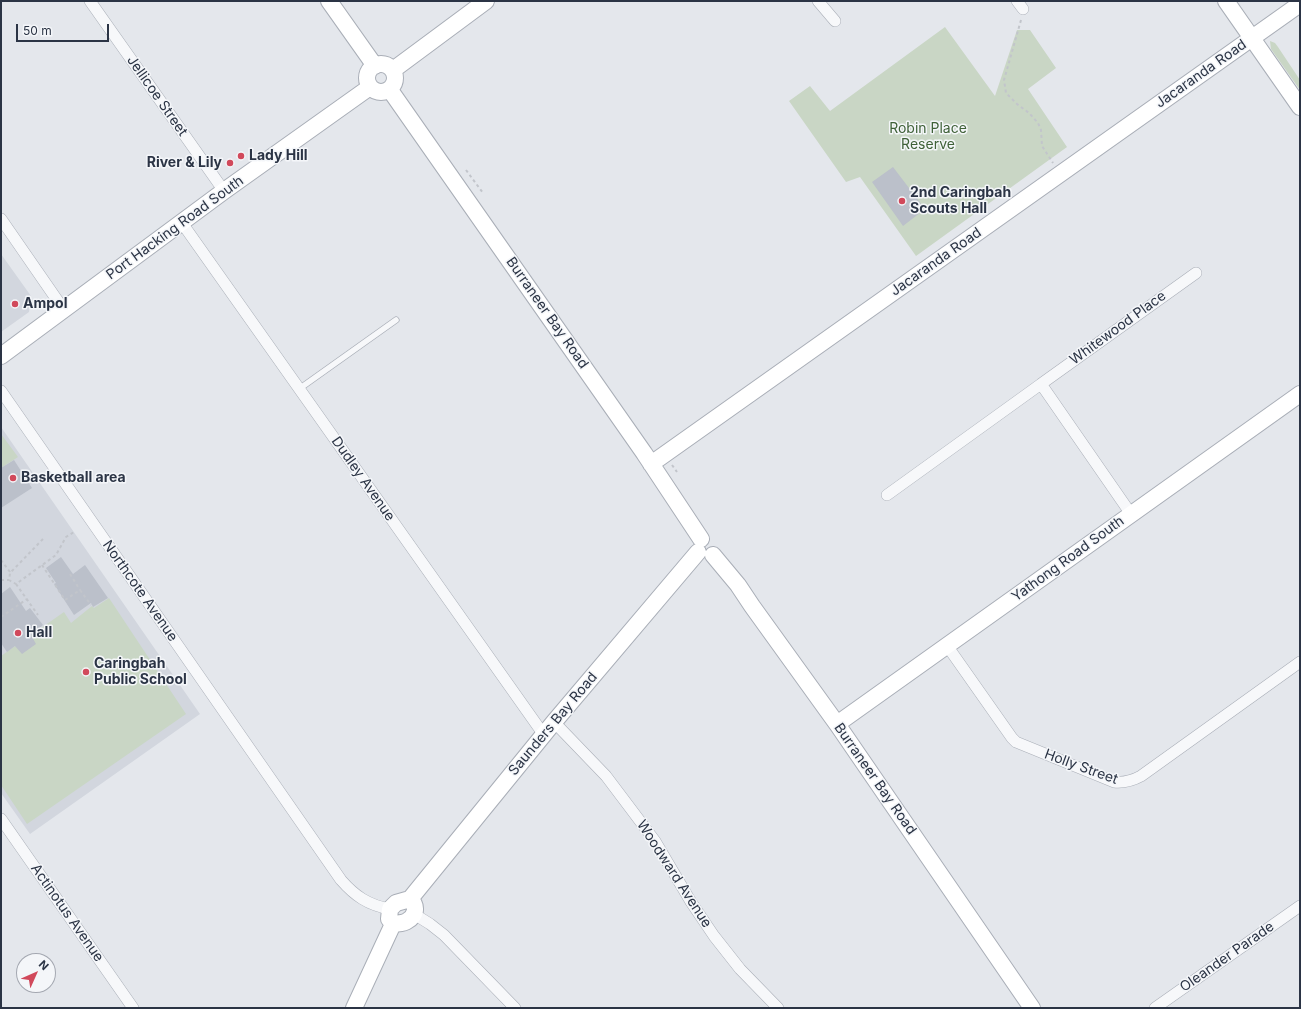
<!DOCTYPE html>
<html>
<head>
<meta charset="utf-8">
<style>
  body { margin:0 }
  #map { position:relative; width:1301px; height:1009px; overflow:hidden; background:#e4e7ec; font-family:Inter,sans-serif }
  canvas { display:block }
  .frame { position:absolute; inset:0; border:2px solid #2b3445; pointer-events:none }
  .north { position:absolute; left:16px; top:953px; width:40px; height:40px; box-sizing:border-box; background:#f4f6f9; border:1px solid #a4a8b1; border-radius:50%; rotate:45deg; font-size:11px; font-weight:700; line-height:16px; text-align:center; color:#2b3445 }
  .north::after { content:''; display:block; margin:auto; width:14px; height:18px; background:#d1495b; clip-path:polygon(50% 0,100% 100%,50% 72%,0 100%) }
  .scale { position:absolute; left:16px; top:24px; width:93px; height:18px; box-sizing:border-box; border:2px solid #2b3445; border-top:0; padding-left:5px; font-size:12px; line-height:14px; white-space:nowrap; color:#2b3445; -webkit-text-stroke:3px #f4f6f9; paint-order:stroke }
</style>
</head>
<body>
<div id="map">
<canvas width="1301" height="1009"></canvas>
<div class="frame"></div>
<div class="north">N</div>
<div class="scale">50 m</div>
</div>
<script>
const ctx = document.querySelector('canvas').getContext('2d');
ctx.lineJoin = 'round';
function fill(path, color) { ctx.fillStyle = color; ctx.fill(path, 'evenodd'); }
function strokePath(path, color, width, dash) { ctx.strokeStyle = color; ctx.lineWidth = width; ctx.lineCap = dash ? 'butt' : 'round'; ctx.setLineDash(dash || []); ctx.stroke(path); }
function write(font, color, halo, rows, align = 'center') {
  ctx.font = font + ' Inter,sans-serif'; ctx.lineWidth = 3; ctx.setLineDash([]); ctx.textBaseline = 'middle'; ctx.strokeStyle = halo; ctx.fillStyle = color; for (const [text, x, y, turn = 0] of rows) {
    ctx.save(); ctx.translate(x, y); ctx.rotate((+turn || 0) * Math.PI / 180); ctx.textAlign = isNaN(turn) ? turn : align; if (halo) ctx.strokeText(text, 0, 0); ctx.fillText(text, 0, 0); ctx.restore();
  }
}
fill(new Path2D(`
  M1 254 31 296 29 312 1 332Z
  M1 427 200 714 30 834 1 793Z`), '#d2d6de');
fill(new Path2D(`
  M945 27 995 96 1017 30H1030L1056 68 1028 89 1067 147 916 256 860 177 846 182 789 101 810 86 830 111Z
  M1270 41 1275 43 1278 47 1300 80V90L1271 49Z
  M1 434 18 457 1 468Z
  M109 598 186 714 27 824 1 785V656L64 612 71 623 92 606 94 608Z`), '#c9d6c5');
fill(new Path2D(`
  M893 167 925 209 903 226 872 182Z
  M14 460 32 488 1 508V468Z
  M61 557 73 574 85 565 108 598 93 607 91 603 74 615 54 584 56 583 46 568Z
  M10 587 26 611 30 608 43 625 31 635 36 644 22 654 15 646 7 652 1 643V594Z`), '#bbc0ca');
const lane = new Path2D(`
  M299 389 396 320`);
const street = new Path2D(`
  M90 1 224 191
  M818 1 835 21
  M1017 1 1023 9
  M1 219 64 310
  M182 223 544 735
  M1 391 341 880C355 896 368 905 390 909
  M887 495 1041 384
  M1131 514 1041 384 1196 273
  M948 647 1012 738 1016 742 1114 782C1125 783 1132 781 1141 776L1300 662
  M554 722 606 776 655 841 691 902 714 936 740 969 778 1008
  M1 819 133 1008
  M414 914 430 924 444 935 515 1008
  M1155 1008 1300 906`);
const secondary = new Path2D(`
  M329 1 375 66
  M1226 1 1300 107
  M367 78a14 14 0 1 1 28 0a14 14 0 1 1-28 0Z
  M393 70 486 1
  M390 90 644 453 701 539
  M1 356 224 191 370 87
  M651 464 1300 4
  M713 555 738 585 752 606 837 724 1032 1008
  M837 724C992 615 1145 503 1300 394
  M410 899 554 722 698 552
  M410 899C418 906 416 916 407 921 403 924 397 923 393 924L389 919 390 909 396 903Z
  M354 1008 393 924`);
strokePath(lane, '#a9aeb7', 7);
strokePath(street, '#a9aeb7', 12);
strokePath(secondary, '#a9aeb7', 18);
strokePath(new Path2D(`
  M1021 20 1004 80 1006 93 1017 104 1029 113 1038 123 1041 130 1042 146 1053 163
  M466 170 483 193
  M672 465 677 472
  M43 539 10 573 9 580 16 584 56 555 66 537 74 532
  M1 560 10 572
  M42 565 65 600 80 590 91 605
  M70 574 80 590
  M1 580H9
  M16 584 38 615
  M1 617 27 599`), '#c2c5cb', 2, [3, 3]);
strokePath(lane, '#f7f8fa', 5.5);
strokePath(street, '#f7f8fa', 11);
strokePath(secondary, '#fff', 16);
for (const [x, y, r, color] of [
  [241,156,4,"#d1495b"],
  [230,163,4,"#d1495b"],
  [902,201,4,"#d1495b"],
  [15,304,4,"#d1495b"],
  [13,478,4,"#d1495b"],
  [18,633,4,"#d1495b"],
  [86,672,4,"#d1495b"]
]) { const dot = new Path2D(); dot.arc(x, y, r, 0, 2 * Math.PI); ctx.fillStyle = color; ctx.fill(dot); strokePath(dot, '#f4f6f9', 1.5); }
write('14px', '#2b3445', '#f4f6f9', [
  ["Jacaranda Road",1201,74,-35],
  ["Jellicoe Street",157,96,55],
  ["Port Hacking Road South",175,228,-36],
  ["Jacaranda Road",936,262,-35],
  ["Burraneer Bay Road",547,313,55],
  ["Whitewood Place",1118,328,-36],
  ["Dudley Avenue",363,479,55],
  ["Yathong Road South",1068,559,-36],
  ["Northcote Avenue",140,591,55],
  ["Saunders Bay Road",553,724,-50],
  ["Holly Street",1081,767,20],
  ["Burraneer Bay Road",875,779,55],
  ["Woodward Avenue",674,874,57],
  ["Actinotus Avenue",67,913,55],
  ["Oleander Parade",1227,957,-35]
]);
write('14px', '#3f6138', '#f4f6f9', [
  ["Robin Place",928,129],
  ["Reserve",928,145]
]);
write('bold 14px', '#2b3445', '#f4f6f9', [
  ["Lady Hill",249,156],
  ["River & Lily",222,163,"right"],
  ["2nd Caringbah",910,193],
  ["Scouts Hall",910,209],
  ["Ampol",23,304],
  ["Basketball area",21,478],
  ["Hall",26,633],
  ["Caringbah",94,664],
  ["Public School",94,680]
], 'left');
</script>
</body>
</html>
